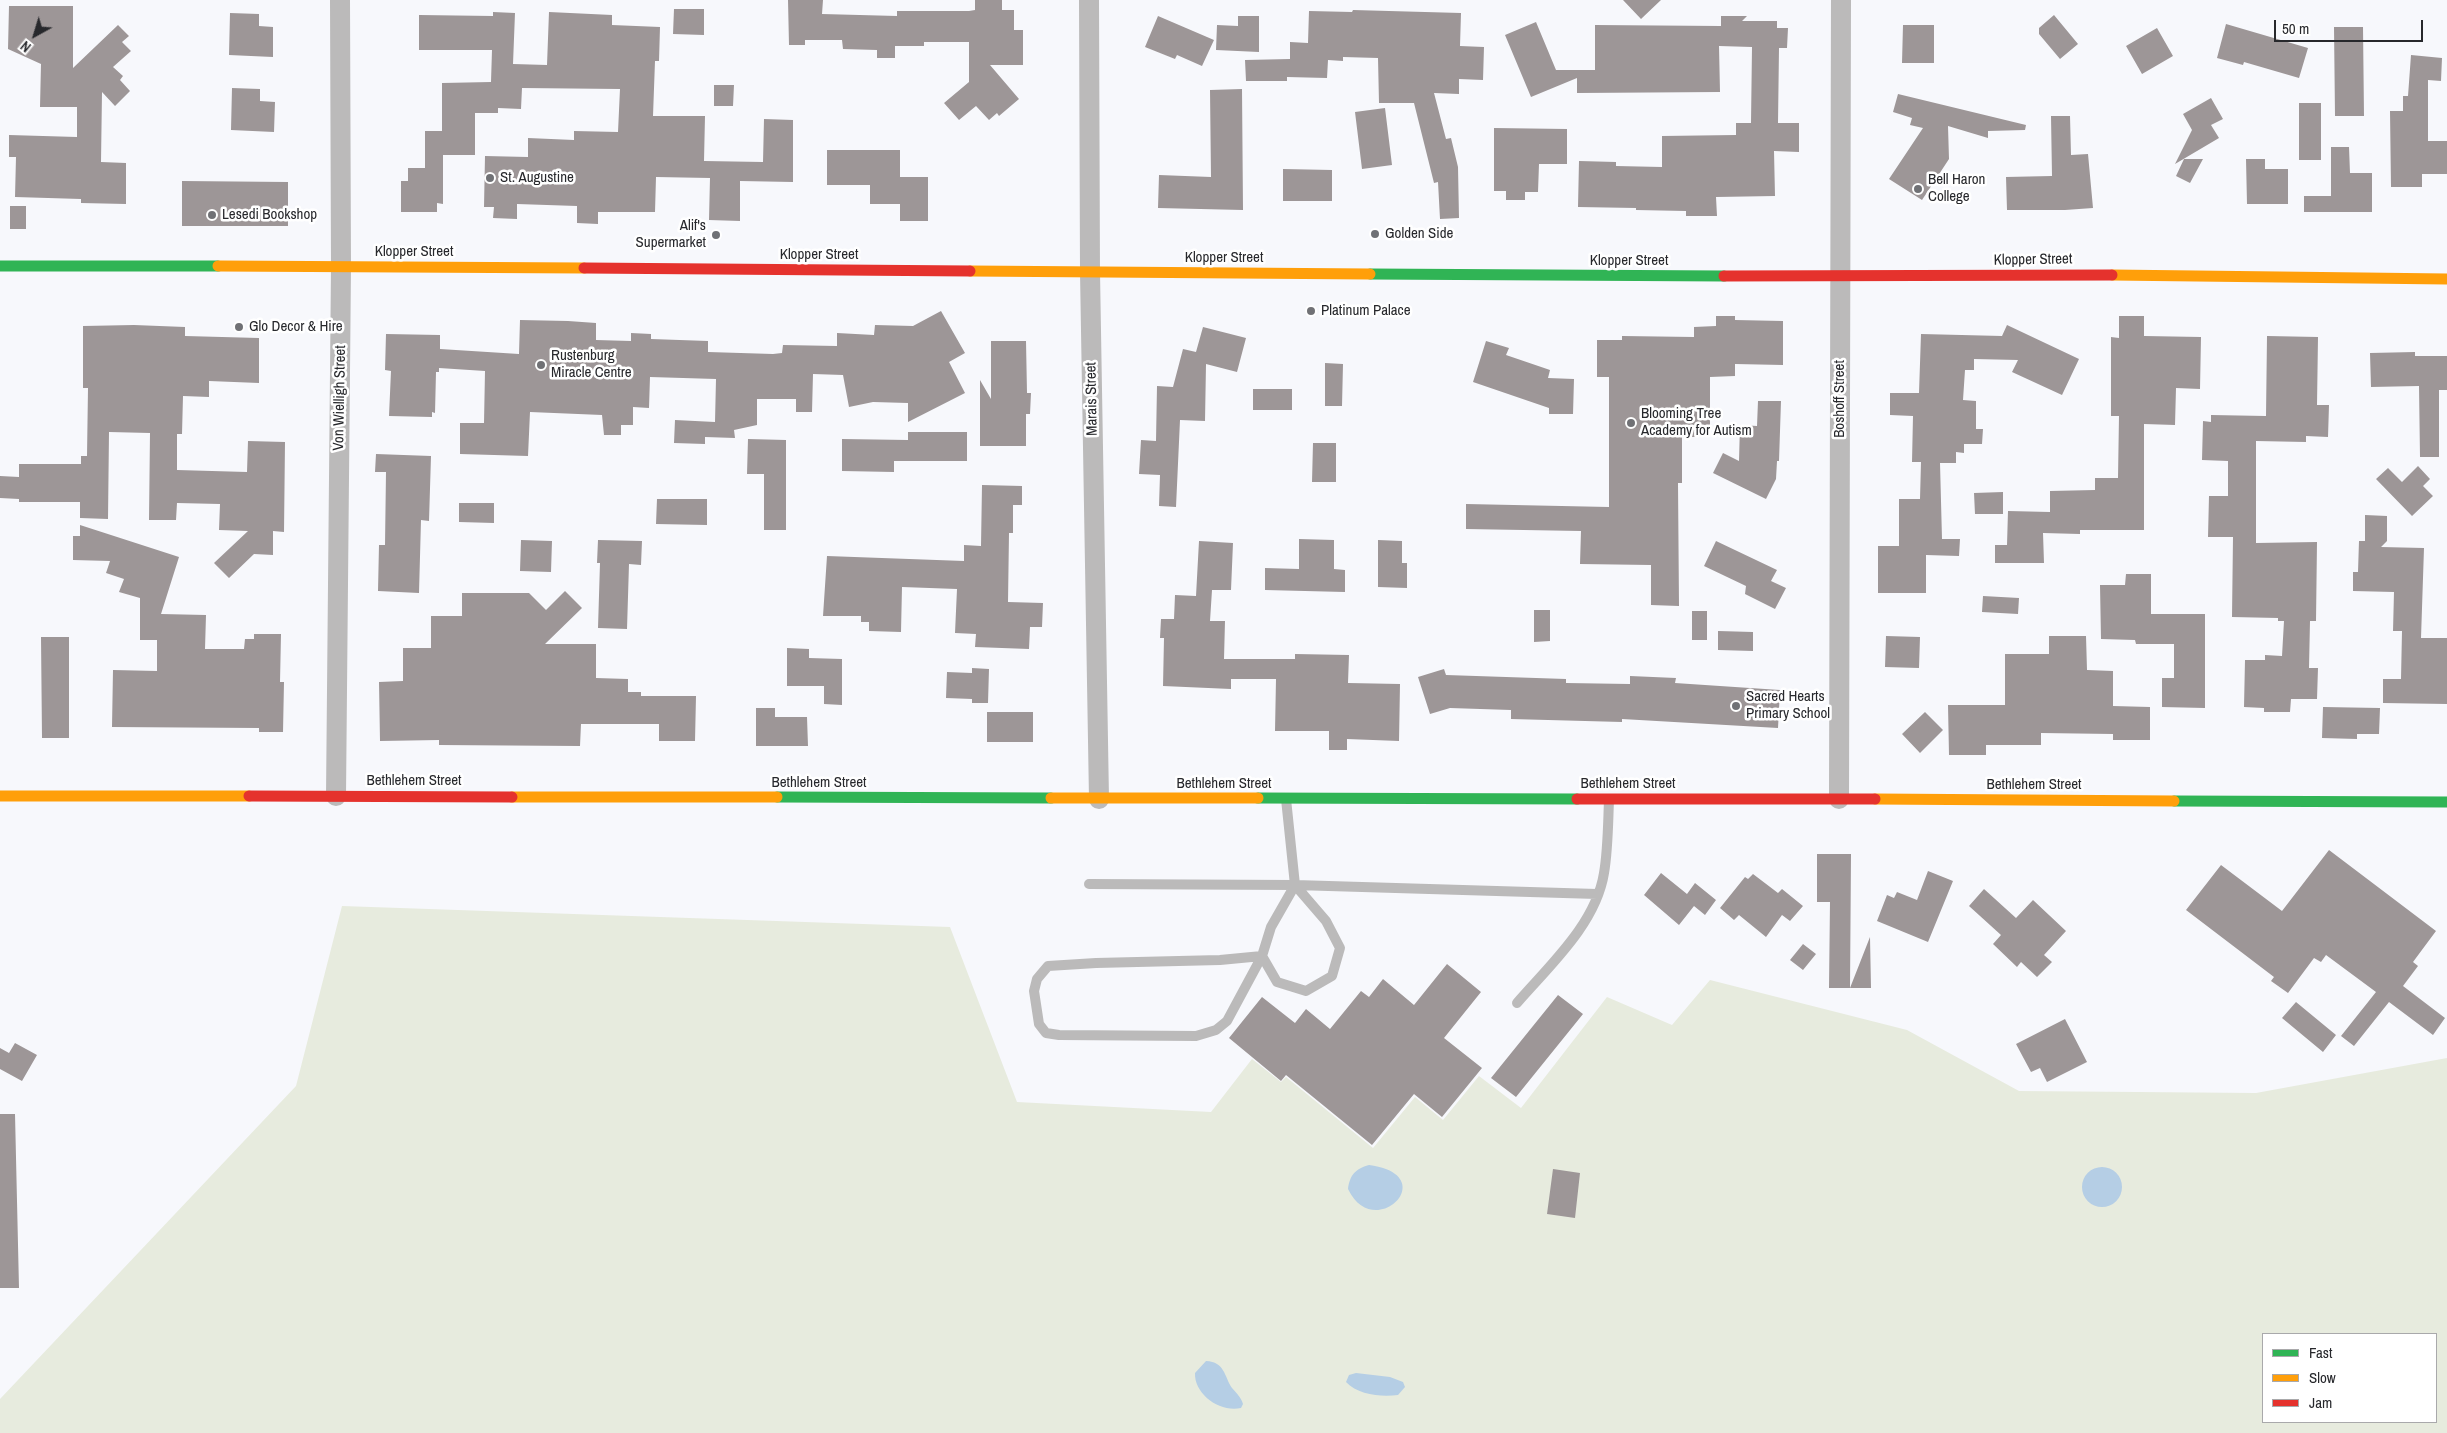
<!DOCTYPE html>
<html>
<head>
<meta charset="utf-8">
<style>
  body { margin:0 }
  #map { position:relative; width:2447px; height:1433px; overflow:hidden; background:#f7f8fc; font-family:"Archivo Narrow",sans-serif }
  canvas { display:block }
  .legend { position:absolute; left:2262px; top:1333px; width:175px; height:90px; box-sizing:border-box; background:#fff; border:1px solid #a9a9ab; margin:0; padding:6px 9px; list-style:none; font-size:15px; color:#27282c }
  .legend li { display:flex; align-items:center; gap:10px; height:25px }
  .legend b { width:25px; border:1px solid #a9a9ab }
  .north { position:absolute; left:10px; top:10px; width:50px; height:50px; -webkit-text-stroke:4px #fff; paint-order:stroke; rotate:219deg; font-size:14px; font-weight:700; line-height:20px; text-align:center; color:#27282c }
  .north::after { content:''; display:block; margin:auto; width:18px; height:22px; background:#27282c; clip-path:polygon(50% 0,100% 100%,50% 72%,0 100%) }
  .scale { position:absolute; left:2274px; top:20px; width:149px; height:22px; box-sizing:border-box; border:2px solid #27282c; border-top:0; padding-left:6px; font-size:15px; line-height:18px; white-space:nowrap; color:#27282c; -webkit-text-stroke:4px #fff; paint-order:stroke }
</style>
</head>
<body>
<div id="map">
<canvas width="2447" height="1433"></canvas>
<ul class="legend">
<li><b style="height:6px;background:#30b455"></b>Fast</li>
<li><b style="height:6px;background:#ff9f0a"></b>Slow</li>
<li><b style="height:6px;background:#e5322d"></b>Jam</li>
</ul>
<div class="north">N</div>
<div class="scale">50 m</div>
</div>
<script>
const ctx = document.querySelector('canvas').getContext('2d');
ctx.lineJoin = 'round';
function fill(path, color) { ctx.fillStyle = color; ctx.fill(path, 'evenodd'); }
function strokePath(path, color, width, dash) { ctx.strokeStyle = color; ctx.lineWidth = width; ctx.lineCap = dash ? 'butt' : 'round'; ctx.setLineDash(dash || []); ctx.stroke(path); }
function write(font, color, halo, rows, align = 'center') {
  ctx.font = font + ' "Archivo Narrow",sans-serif'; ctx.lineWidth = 5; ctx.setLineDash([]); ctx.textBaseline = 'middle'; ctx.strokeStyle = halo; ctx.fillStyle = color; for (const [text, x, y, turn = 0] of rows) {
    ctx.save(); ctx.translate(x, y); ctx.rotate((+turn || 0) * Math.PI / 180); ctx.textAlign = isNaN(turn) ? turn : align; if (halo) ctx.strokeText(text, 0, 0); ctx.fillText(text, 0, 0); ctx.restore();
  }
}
fill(new Path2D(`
  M342 906 950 927 1017 1102 1211 1112 1252 1059 1281 1082 1286 1077 1373 1148 1415 1097 1443 1120 1479 1076 1521 1108 1607 997 1672 1025 1710 980 1907 1030 2019 1091 2256 1093 2447 1058V1433H0V1399L296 1086ZM2263 1334H2436V1422H2263Z`), '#e7ebde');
fill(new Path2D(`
  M1369 1165C1444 1175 1374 1244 1348 1189 1350 1175 1355 1169 1369 1165Z
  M2082 1187a20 20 0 1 1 40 0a20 20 0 1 1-40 0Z
  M1206 1361C1225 1362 1224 1376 1232 1388 1237 1394 1241 1397 1243 1404L1241 1408C1220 1413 1194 1394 1195 1373Z
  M1356 1373 1390 1377 1403 1382 1405 1387 1398 1395C1381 1397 1358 1395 1346 1382L1349 1375Z`), '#b5cee5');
fill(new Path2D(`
  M788 0H823L822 14 897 16V11H969L975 10V0H1002V10H1014V30H1023V65H990L1019 99 999 116 997 113 989 120 976 106 959 120 944 103 969 82V42H924V46H895V58H877V50L843 49 842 40H805V45H789Z
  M1623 0H1661L1641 19Z
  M9 6H73V68L118 25 129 36 122 42 131 51 113 67 123 76 120 80 130 91 115 106 102 92 101 162 126 163V204L81 203V199L15 197 16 157H9V135L77 137V107H40L41 64 8 49Z
  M674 9H704V35L673 34Z
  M1353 10 1461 13 1460 46 1484 47 1483 80 1459 79V94L1434 93 1446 139 1451 138 1458 167 1459 218 1440 219 1438 182 1434 183 1414 103H1379L1378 58 1343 57V61L1328 60 1327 78 1287 77V81H1246L1245 60 1290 59V42L1308 43 1309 11 1352 12Z
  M493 12 515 13 513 64 547 65 549 12 612 15V25L660 27 659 61H655L653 116H705L704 161 763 162 764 119 793 120V182L740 181V221L709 220 710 178 656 177 655 212H598V224L577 223V206L517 204V219L493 218 494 207H484L485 156 528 157V138L574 140V131L618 132 620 89 522 88 521 109 498 108V113H475V155H443V204L437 203V212H401V181H408V168H425V131H442V83L491 82 492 50H419V15L493 16Z
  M230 13 259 14V26L273 27V57L229 55Z
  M2054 15 2078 44 2060 59 2039 34V28Z
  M1158 16 1214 40 1202 66 1177 55 1175 59 1145 47Z
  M1238 16H1259V52L1216 50 1217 25 1238 26Z
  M1721 16H1747L1742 21H1777V28H1788L1787 48H1779L1778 123H1799V152L1774 151 1775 196 1716 197 1717 216H1686V211L1636 210V208L1578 207 1579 161 1616 162V166L1662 167V136L1736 135V123H1751L1752 47 1719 46 1720 92 1577 93V78L1531 97 1505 35 1536 22 1556 70H1595V25L1721 26Z
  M2226 24 2308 48 2299 78 2244 62 2243 65 2217 58Z
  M1903 25H1934V63H1902Z
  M2334 27H2363L2364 116H2335Z
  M2157 28 2173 56 2142 74 2126 46Z
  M2411 55 2442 58 2441 81 2428 80V141H2447V174H2422V187H2391L2390 111H2403V96H2408Z
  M714 85H734L733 106H714Z
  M232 88 260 89V101L275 102 274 132 231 130Z
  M1242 89 1243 210 1158 208 1159 175 1211 177 1210 90Z
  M1898 94 2026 125 2025 130 1988 131V138L1948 126 1949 159 1922 200 1889 179 1923 128 1910 125 1912 118 1893 112Z
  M2211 98 2223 119 2211 125 2219 138 2175 164 2192 130 2183 114Z
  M2299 103H2321V160H2299Z
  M1385 108 1392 165 1362 169 1355 112Z
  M2051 116H2070L2071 155 2088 154 2093 208 2065 210H2007L2006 177 2052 176Z
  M1494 128 1567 129V164H1539L1538 192H1525V200H1506V191H1494Z
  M2331 147H2349L2350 173H2372V212H2304V196H2331Z
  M827 150H900V177H928V221H900V204H870V185H827Z
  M2184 159H2203L2190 183 2176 176Z
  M2246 159H2265V169H2288V204H2247Z
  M1283 169 1332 170V201H1283Z
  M182 181 288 182V226H182Z
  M10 206H26V229H10Z
  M941 311 965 353 949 362 965 393 908 422V403L873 402 849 407 843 375 813 374 812 412H796V399H757V425L734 430 735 438 705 437V444L674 443 675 420 715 422 716 379 650 377 649 408 633 407V425H621V435H604L602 415 530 412 528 456 460 454V423H484L485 371 439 368V372H436L435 413 432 412V417L389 416 391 371 385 370 386 334 440 335V349L519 354 520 320 568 321 596 323V340L631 341V333L651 334V339L708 341V352L773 354 782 353 783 345 837 346V333L874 335 875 325 913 326Z
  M1716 316H1735V320L1783 321V365L1735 364V376L1710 377V437H1682V483H1678L1679 606 1651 605V565L1580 564 1581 531 1466 529V504L1609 507V377H1597V340H1622V336L1694 337V327L1716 326Z
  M2119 316H2144V336L2201 337 2200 389 2176 388 2175 425 2144 424V530H2080V534L2043 533 2044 563H1995V545H2007L2008 511 2050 512V491L2095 490V478H2118L2119 416H2111V337L2119 338Z
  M134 325 185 327V336L259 338V383L209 381V397L183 396 182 434H177V470L247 472 248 441 285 442 284 532 273 531V555L254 554 229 578 214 563 248 531 219 530 220 504 177 503 176 520H149L150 433 109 432 108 519 80 518V502H19V499L0 498V476L19 477V464H81V456H87L88 388H83V326Z
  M2007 325 2079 359 2062 395 2012 372 2018 360 1974 359V370H1965L1963 400 1976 401V429H1983L1982 444H1964V453L1956 452V463H1940L1942 539H1960L1959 556 1926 555V593H1878V546H1899V499H1920L1921 462H1912L1913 416 1890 415V393H1919L1921 334 2002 336Z
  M1203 327 1246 338 1237 372 1206 364 1205 421 1180 420 1176 507 1159 506 1160 475 1139 474 1141 440 1156 441 1157 386 1173 387 1183 349 1196 352Z
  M2267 336 2318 337 2317 405H2329L2328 437 2306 436V442L2256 441V543L2317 542 2316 621H2310L2309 668H2318L2317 699H2291L2290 712H2264V708L2244 707 2245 660H2265V655L2282 656 2284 621H2278V618L2232 617 2233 537H2208L2209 496H2228V461L2202 460 2203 421 2211 422V415L2266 416Z
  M991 341H1026L1027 393H1031L1030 414H1026V446H980V380L991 399Z
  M1486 341 1509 348 1506 355 1550 370 1548 378 1574 379 1573 414H1549V408L1473 382Z
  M2415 352V356H2447V390H2439V457H2420L2419 386 2371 387 2370 353Z
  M1325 363 1343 364 1342 406H1325Z
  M1253 389H1292V410H1253Z
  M1758 401H1781L1779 461H1777L1776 479 1766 499 1713 473 1723 453 1739 461 1740 425 1757 426Z
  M908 432H967V461H894V472L842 471V439L908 440Z
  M748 439 786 440V530H764V474H747Z
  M1313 443H1336V482H1312Z
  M376 454 431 456 429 521 421 520 419 593 378 591 379 545H385L386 472H375Z
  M2418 466 2430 479 2423 486 2433 496 2412 516 2376 479 2388 468 2402 482Z
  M982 485 1022 486V505H1013V533H1009L1008 602 1043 603 1042 627H1030L1029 649 975 647 976 634 955 633 957 589 902 587 901 632 869 631V622H861V616H823L827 556 964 561V545L981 546Z
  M2003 492V514H1975L1974 493Z
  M657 499H707V525L656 524Z
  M459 503H494V523L459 522Z
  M2365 515 2387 516V541L2381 547 2424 548 2421 638H2447V704L2383 703V679H2401L2402 631H2393L2394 592 2353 591V572H2358L2359 541H2365Z
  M80 525 179 557 161 614 206 615 205 649H244L245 639H254V634H281L280 682H284L283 732H259V728L112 727 113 670 157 671V640H140V598L119 592 124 579 106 573 110 561 73 560V536H80Z
  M1299 539 1334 540V569L1345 570V592L1265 590V568L1299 569Z
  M521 540 552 541 551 572 520 571Z
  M598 540 642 541 641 565 629 564 627 629 598 628 600 563H597Z
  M1378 540 1402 541V563H1407V588L1378 587Z
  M1199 541 1233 543 1231 590H1212L1210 621H1225L1224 659H1295V654L1349 655 1348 683 1400 684 1399 741 1347 739V750H1329V731H1275L1276 679H1231V689L1163 686 1164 638H1160L1161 619H1174L1175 595 1196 596Z
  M1716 541 1777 570 1771 581 1786 588 1775 609 1745 594 1746 586 1704 566Z
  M2126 574H2151V614H2205V708L2162 707V678H2174V644H2136L2135 640 2101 639 2100 585H2125Z
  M565 591 582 608 545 644H596V678L628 679V692H641V696H696L695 741H659V724H581L580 746 439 745V740L380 741 379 682 403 681V648H431V616H462V593H529L546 610Z
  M1983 596 2019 598 2018 614 1982 612Z
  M1534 610H1550V641L1534 642Z
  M1692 611H1707V640H1692Z
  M1718 631 1753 632V651L1718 650Z
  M1886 636 1920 637 1919 668 1885 667Z
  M2049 636H2086L2087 670 2113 671V706L2150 707V740H2113V734L2041 733V745H1986V755H1949L1948 705H2005V654H2049Z
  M41 637H69V738H42Z
  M787 648 809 649V658L842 659V705L824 704V686H787Z
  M972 668 989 669 988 703H972V699L946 698 947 672 972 673Z
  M1444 669 1446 675 1566 679V683L1630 684V676L1676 678 1675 683 1780 690 1778 728 1622 719V722L1511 719V710L1450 708 1430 714 1418 677Z
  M2323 707 2380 708 2379 734H2357V739L2322 738Z
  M756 708H775V717H807L808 746H756Z
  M987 712H1033V742H987Z
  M1925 712 1943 730 1920 753 1902 734Z
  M2329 850 2436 931 2413 962 2418 966 2403 986 2445 1018 2433 1035 2389 1002 2354 1046 2341 1036 2376 992 2326 955 2321 962 2314 958 2288 993 2271 981 2274 977 2186 910 2221 865 2282 911Z
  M1817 854H1851L1850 988H1829L1830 902H1817Z
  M1928 871 1953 881 1928 942 1877 921 1887 895 1894 898 1897 892 1917 900Z
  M1661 873 1687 894 1695 883 1716 900 1705 915 1694 906 1679 925 1644 895Z
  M1753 874 1778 893 1782 889 1803 906 1790 921 1782 915 1766 937 1739 915 1734 920 1720 908 1745 877 1748 879Z
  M1984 889 2016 918 2033 900 2066 931 2044 955 2052 962 2037 977 2021 962 2017 967 1993 944 2001 935 1969 906Z
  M1870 937 1871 988H1850Z
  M1803 944 1816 954 1803 970 1790 960Z
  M1447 964 1481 992 1444 1038 1482 1068 1442 1117 1414 1094 1372 1145 1286 1075 1281 1081 1229 1038 1262 997 1295 1023 1306 1009 1330 1029 1361 991 1369 997 1383 979 1414 1005Z
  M1558 995 1583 1014 1516 1097 1491 1078Z
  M2296 1002 2336 1035 2323 1052 2282 1018Z
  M2065 1019 2087 1062 2047 1082 2040 1068 2031 1072 2016 1044Z
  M15 1043 37 1055 22 1081 0 1069V1048L9 1053Z
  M0 1114H15L19 1288H0Z
  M1553 1169 1580 1173 1575 1218 1547 1214Z`), '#9d9697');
strokePath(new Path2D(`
  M1286 799 1295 885
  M1089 884 1295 885 1597 894
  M1295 885 1326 921 1340 948 1332 976 1306 991 1277 982 1262 956 1271 927Z
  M1262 956 1227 1021 1216 1030 1196 1036 1059 1035 1046 1033 1039 1024 1034 991 1037 979 1048 966 1096 963 1220 960Z
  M1517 1003C1549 966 1596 924 1604 873 1608 850 1608 824 1609 800`), '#bbbaba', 10);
strokePath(new Path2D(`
  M1089 0 1090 272 1099 799
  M336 796 341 266 340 0
  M1839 799 1841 0`), '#bbbaba', 20);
strokePath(new Path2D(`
  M0 266H218
  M1370 274 1724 276
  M777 797 1051 798
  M1258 798 1577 799
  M2174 801 2447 802`), '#30b455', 11);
strokePath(new Path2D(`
  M218 266 584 268
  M970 271 1370 274
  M2112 275 2447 279
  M0 796H249
  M512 797H777
  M1051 798H1258
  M1875 799 2174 801`), '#ff9f0a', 11);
strokePath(new Path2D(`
  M584 268 970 271
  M1724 276 2112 275
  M249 796 512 797
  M1577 799H1875`), '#e5322d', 11);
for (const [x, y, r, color] of [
  [490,178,5,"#707175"],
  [1918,189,5,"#707175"],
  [212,215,5,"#707175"],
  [1375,234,5,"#707175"],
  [716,235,5,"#707175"],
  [1311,311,5,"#707175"],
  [239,327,5,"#707175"],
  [541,365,5,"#707175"],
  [1631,423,5,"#707175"],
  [1736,706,5,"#707175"]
]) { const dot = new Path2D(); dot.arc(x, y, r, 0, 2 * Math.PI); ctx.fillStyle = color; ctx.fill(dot); strokePath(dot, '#fff', 2); }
write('15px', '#27282c', '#fff', [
  ["St. Augustine",500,178],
  ["Bell Haron",1928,180],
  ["College",1928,197],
  ["Lesedi Bookshop",222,215],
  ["Alif's",706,226,"right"],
  ["Supermarket",706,243,"right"],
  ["Golden Side",1385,234],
  ["Platinum Palace",1321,311],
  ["Glo Decor & Hire",249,327],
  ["Rustenburg",551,356],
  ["Miracle Centre",551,373],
  ["Blooming Tree",1641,414],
  ["Academy for Autism",1641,431],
  ["Sacred Hearts",1746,697],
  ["Primary School",1746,714]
], 'left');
write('15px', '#27282c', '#fff', [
  ["Klopper Street",414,252],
  ["Klopper Street",819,255],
  ["Klopper Street",1224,258],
  ["Klopper Street",2033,260,-1],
  ["Klopper Street",1629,261],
  ["Von Wielligh Street",340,398,-89],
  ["Marais Street",1092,399,-91],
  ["Boshoff Street",1840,399,-90],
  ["Bethlehem Street",414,781],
  ["Bethlehem Street",819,783],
  ["Bethlehem Street",1224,784],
  ["Bethlehem Street",1628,784],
  ["Bethlehem Street",2034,785]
]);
</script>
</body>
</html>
